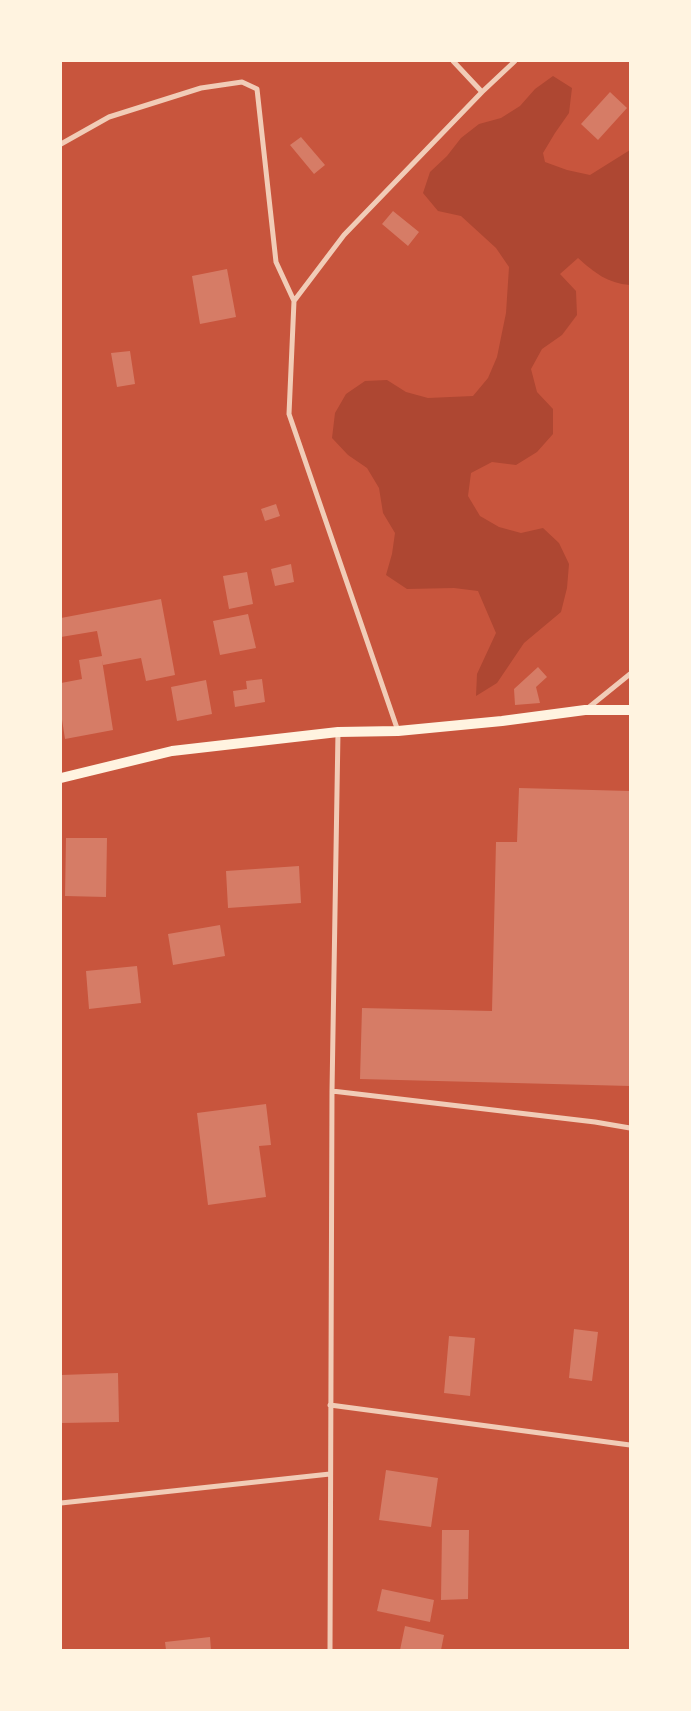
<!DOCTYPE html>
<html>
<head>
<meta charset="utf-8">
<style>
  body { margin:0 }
  #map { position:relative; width:691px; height:1711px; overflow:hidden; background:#c8553d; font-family:"Sofia Sans Condensed",sans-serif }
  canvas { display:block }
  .frame { position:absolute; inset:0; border:62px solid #fff3e0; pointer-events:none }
</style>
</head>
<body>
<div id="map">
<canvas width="691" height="1711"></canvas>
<div class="frame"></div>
</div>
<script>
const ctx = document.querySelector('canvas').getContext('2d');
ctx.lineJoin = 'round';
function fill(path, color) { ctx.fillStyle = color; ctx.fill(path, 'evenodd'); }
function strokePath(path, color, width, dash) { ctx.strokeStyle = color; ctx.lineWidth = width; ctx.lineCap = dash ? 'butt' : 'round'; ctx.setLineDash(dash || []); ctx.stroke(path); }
fill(new Path2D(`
  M553 76 572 88 569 113 555 133 543 153 545 162 567 170 590 175 630 150V285C607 283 595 273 578 258L560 274 576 291 577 315 562 335 542 349 531 369 537 392 553 409V434L537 452 516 465 492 462 471 473 468 496 480 516 499 527 521 533 543 528 559 543 569 564 567 588 561 612 524 643 497 683 476 696 477 674 496 633 478 591 454 588 407 589 386 575 392 554 395 533 383 513 379 488 367 468 348 455 332 438 335 413 346 394 365 381 387 380 406 392 428 398 473 396 488 378 497 357 506 313 509 267 496 248 461 216 438 211 423 193 430 172 447 156 461 138 479 124 501 118 520 106 535 89Z`), '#ae4732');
fill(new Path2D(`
  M610 92 627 108 598 140 581 124Z
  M301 137 325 165 314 174 290 145Z
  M393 211 419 232 408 246 382 224Z
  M227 269 236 317 200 324 192 276Z
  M130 351 135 384 117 387 111 353Z
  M276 504 280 516 265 521 261 509Z
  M291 564 294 582 275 586 271 569Z
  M247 572 253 604 229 609 223 576Z
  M161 599 175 675 146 681 141 658 103 665 102 660 113 730 65 739 61 713V683L82 679 79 660 102 656 97 631 61 637V618Z
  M248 614 256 648 220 655 213 621Z
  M538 667 547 677 536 687 540 703 515 705 514 689Z
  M262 679 265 702 235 707 233 691 247 689 246 681Z
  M206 680 212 714 177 721 171 687Z
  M519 788 630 791V1086L360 1079 362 1008 492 1011 496 842H517Z
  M66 838H107L106 897 65 896Z
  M299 866 301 903 228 908 226 871Z
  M220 925 225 956 173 965 168 934Z
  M137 966 141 1003 89 1009 86 971Z
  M266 1104 271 1145 259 1146 266 1197 208 1205 197 1113Z
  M574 1329 598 1332 592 1381 569 1378Z
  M449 1336 475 1338 470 1396 444 1393Z
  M118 1373 119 1422 61 1423V1375Z
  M386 1470 438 1478 431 1527 379 1520Z
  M442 1530H469L468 1599 441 1600Z
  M382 1589 434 1600 430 1622 377 1611Z
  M405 1626 444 1635 441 1650H400Z
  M210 1637 211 1650H166L165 1642Z`), '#d67c66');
strokePath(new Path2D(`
  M453 61 482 92
  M61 144 109 117 201 88 242 82 257 89 276 262 294 301
  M588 708 630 674
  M398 731 289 414 294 301 344 235 482 92 515 61
  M332 1091 595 1122 630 1128
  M330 1405 630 1445
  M61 1503 330 1474
  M330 1650 332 1091 338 732`), '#f1ccb7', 5);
strokePath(new Path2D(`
  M61 778 172 751 338 732 398 731 502 721 585 710H630`), '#fff3e0', 10);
</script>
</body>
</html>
